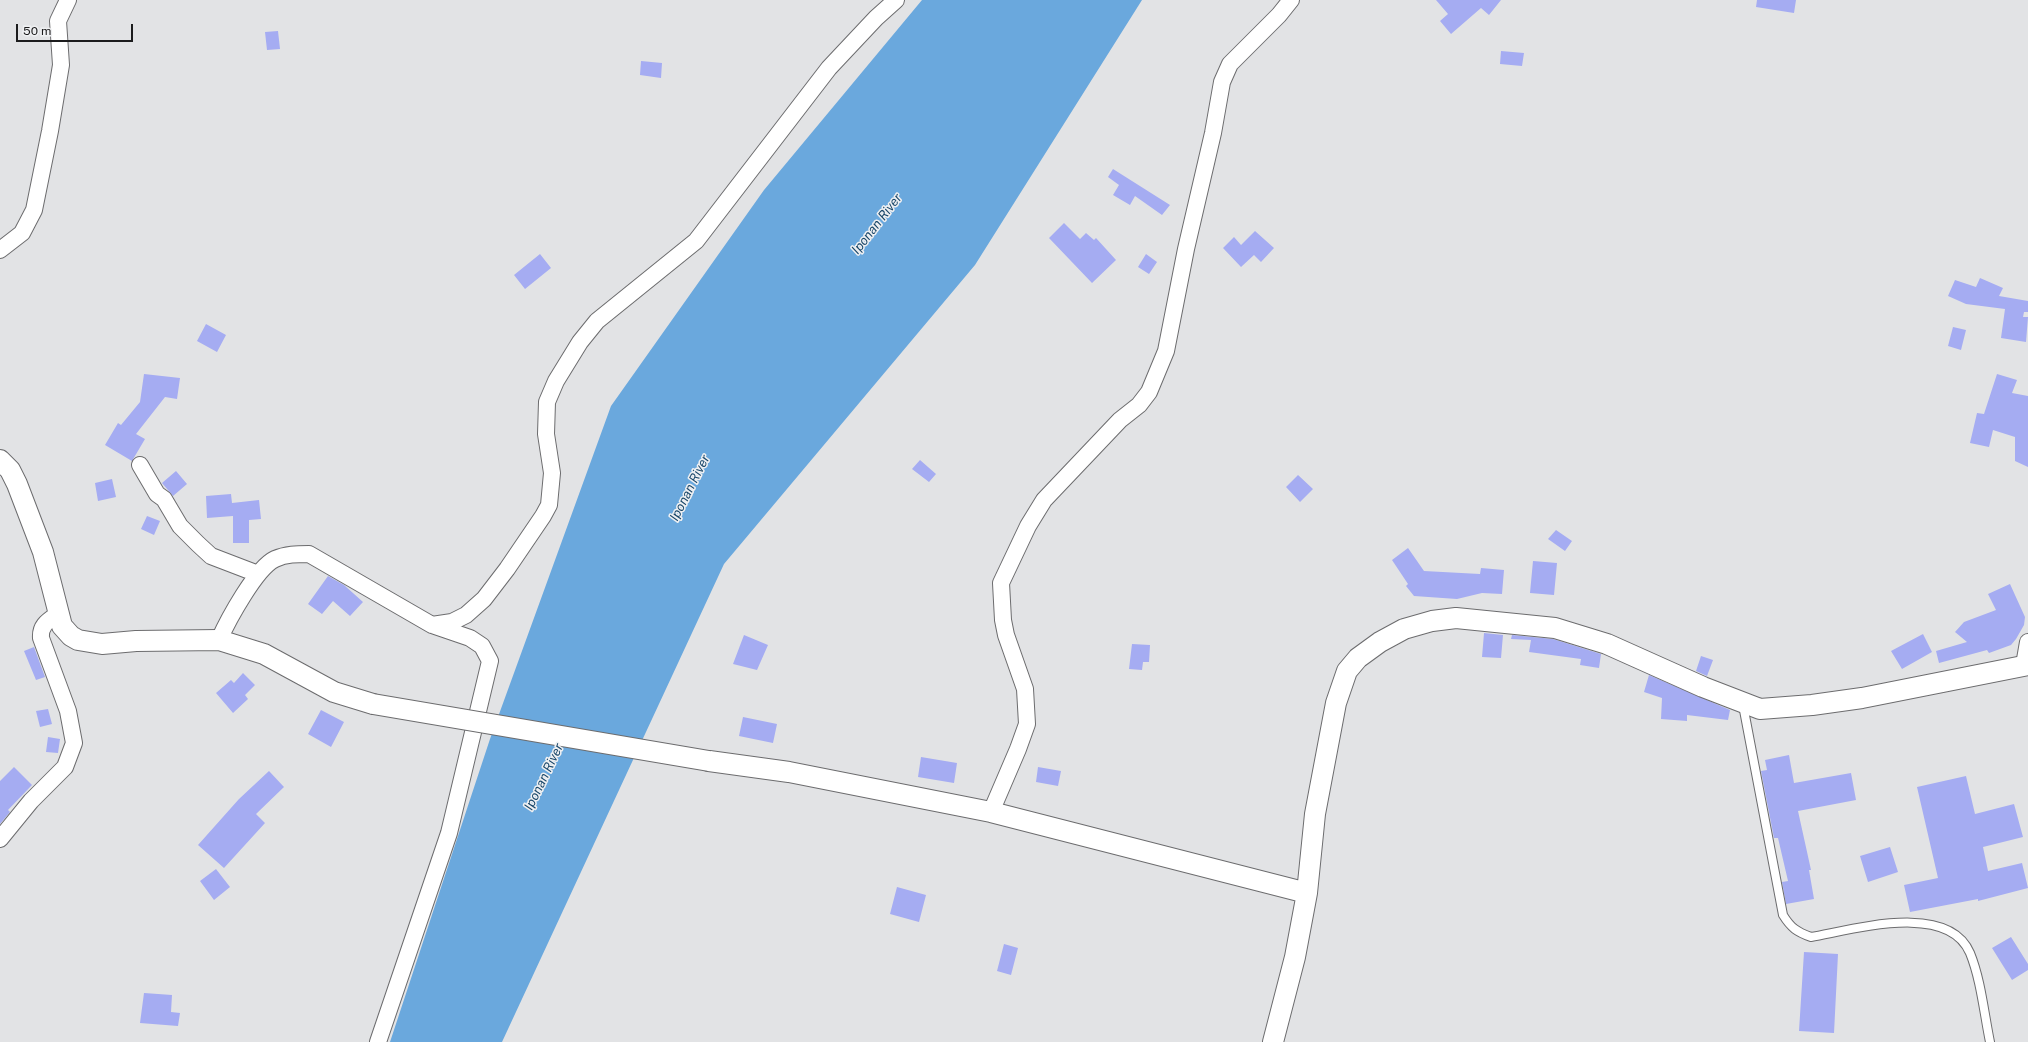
<!DOCTYPE html>
<html>
<head>
<meta charset="utf-8">
<style>
  body { margin:0 }
  #map { position:relative; width:2028px; height:1042px; overflow:hidden; background:#e2e3e5; font-family:"Public Sans",sans-serif }
  canvas { display:block }
  .scale { position:absolute; left:16px; top:24px; width:117px; height:18px; box-sizing:border-box; border:2px solid #1c1c1d; border-top:0; padding-left:5px; font-size:12px; line-height:14px; white-space:nowrap; color:#1c1c1d; -webkit-text-stroke:3px #eff0f2; paint-order:stroke }
</style>
</head>
<body>
<div id="map">
<canvas width="2028" height="1042"></canvas>
<div class="scale">50 m</div>
</div>
<script>
const ctx = document.querySelector('canvas').getContext('2d');
ctx.lineJoin = 'round';
function fill(path, color) { ctx.fillStyle = color; ctx.fill(path, 'evenodd'); }
function strokePath(path, color, width, dash) { ctx.strokeStyle = color; ctx.lineWidth = width; ctx.lineCap = dash ? 'butt' : 'round'; ctx.setLineDash(dash || []); ctx.stroke(path); }
function write(font, color, halo, rows, align = 'center') {
  ctx.font = font + ' "Public Sans",sans-serif'; ctx.lineWidth = 3; ctx.setLineDash([]); ctx.textBaseline = 'middle'; ctx.strokeStyle = halo; ctx.fillStyle = color; for (const [text, x, y, turn = 0] of rows) {
    ctx.save(); ctx.translate(x, y); ctx.rotate((+turn || 0) * Math.PI / 180); ctx.textAlign = isNaN(turn) ? turn : align; if (halo) ctx.strokeText(text, 0, 0); ctx.fillText(text, 0, 0); ctx.restore();
  }
}
fill(new Path2D(`
  M922 0H1142L975 265 724 564 502 1042H390L490 739 611 406 764 190Z`), '#6aa8dd');
fill(new Path2D(`
  M1436 0H1501L1489 15 1481 8 1451 34 1440 21 1448 14Z
  M1757 0H1796L1794 13 1756 7Z
  M278 31 280 49 267 50 265 32Z
  M1501 51 1524 53 1522 66 1500 64Z
  M641 61 662 63 661 78 640 75Z
  M1113 169 1170 205 1162 215 1135 196 1130 205 1113 195 1119 185 1108 177Z
  M1064 223 1080 239 1086 233 1094 240 1096 238 1116 260 1092 283 1049 238Z
  M1255 231 1274 248 1261 262 1254 255 1241 267 1223 248 1234 237 1241 245Z
  M540 254 551 268 525 289 514 275Z
  M1146 254 1157 262 1149 274 1138 267Z
  M1980 278 2003 288 1999 296 2028 301V312H2024L2023 317H2028L2026 342 2001 338 2005 309 1966 304 1948 296 1955 280 1976 287Z
  M206 324 226 335 217 352 197 341Z
  M1953 327 1966 330 1961 350 1948 346Z
  M144 374 180 378 177 399 165 397 136 434 145 439 132 461 105 445 118 423 121 425 140 402Z
  M1997 374 2017 380 2012 393 2028 396V467L2015 461V437L1993 430 1989 447 1970 443 1977 413 1984 414Z
  M920 460 936 474 929 482 912 469Z
  M176 471 187 484 173 496 162 483Z
  M1298 475 1313 489 1300 502 1286 487Z
  M112 479 116 497 98 501 95 483Z
  M231 494 232 503 259 500 261 519 249 520V543H233V516L207 518 206 496Z
  M147 516 160 521 154 535 141 529Z
  M1556 530 1572 541 1565 551 1548 539Z
  M1408 548 1424 571 1480 574 1481 568 1504 570 1502 594 1482 593 1457 599 1414 596 1406 586 1408 584 1392 560Z
  M1533 561 1557 563 1554 595 1530 593Z
  M328 576 344 585 363 602 350 616 333 601 322 614 308 604Z
  M2010 584 2025 617 2024 625 2016 639 2011 645 1989 653 1987 650 1939 663 1936 651 1967 642 1955 632 1964 622 1996 610 1988 594Z
  M1484 633 1503 635 1501 658 1482 657Z
  M1923 634 1932 652 1902 669 1891 651Z
  M744 635 768 645 757 670 733 664Z
  M1512 635 1553 639 1601 654 1599 668 1580 665 1581 659 1529 652 1531 640 1511 639Z
  M1132 644 1150 645 1149 662H1143L1142 670 1129 669Z
  M34 647 45 677 36 680 24 651Z
  M1701 656 1713 660 1707 676 1696 671Z
  M243 673 255 685 245 695 248 699 233 713 216 693 231 680 234 683Z
  M1649 675 1730 710 1728 720 1687 715V721L1661 719 1662 698 1644 692Z
  M48 709 52 724 40 727 36 711Z
  M321 710 344 722 331 747 308 734Z
  M743 717 777 724 773 743 739 736Z
  M48 737 60 739 58 753 46 752Z
  M1789 755 1794 783 1851 773 1856 800 1798 811 1811 870H1809L1814 899 1786 904 1782 882 1788 881 1778 838H1774L1761 771 1767 770 1765 760Z
  M921 757 957 763 954 783 918 777Z
  M14 767 32 785 8 810 10 812 0 824V781Z
  M1038 767 1061 771 1058 786 1036 782Z
  M269 771 284 787 256 814 265 823 224 868 198 845 239 799Z
  M1966 776 1975 814 2014 804 2023 837 1983 847 1988 871 2022 863 2028 888 1978 901V899L1910 912 1904 885 1938 878 1917 787Z
  M1890 847 1898 872 1868 882 1860 856Z
  M216 869 230 887 214 900 200 881Z
  M897 887 926 895 919 922 890 914Z
  M2011 937 2028 964V970L2012 980 1992 948Z
  M1004 944 1018 948 1011 975 997 971Z
  M1804 952 1838 954 1834 1033 1799 1031Z
  M144 993 172 995 171 1012 180 1013 178 1026 140 1023Z`), '#a5acf2');
const service = new Path2D(`
  M1743 705 1783 915C1791 928 1797 932 1811 937 1852 930 1948 901 1970 953 1981 980 1984 1013 1990 1042`);
const minor = new Path2D(`
  M0 250 22 233 34 210 50 131 61 65 58 21 68 0
  M140 465 157 494 164 499 180 526 198 544 211 556 258 574
  M432 625 452 622 466 615 484 599 507 569 543 516 549 505 552 473 546 434 547 402 556 381 580 342 597 321 696 241 829 68 876 18 896 0
  M219 640C228 620 256 568 275 559 286 554 297 554 309 554L432 625 470 638 482 646 490 661 449 833 378 1042
  M2024 665 2028 642
  M991 812 1018 749 1027 724 1025 689 1006 635 1003 620 1001 583 1028 526 1044 500 1120 420 1139 405 1149 392 1166 351 1186 249 1213 133 1222 82 1230 64 1279 15 1291 0
  M0 839 31 801 65 767 74 743 68 711 41 638C40 625 48 621 58 614`);
const tertiary = new Path2D(`
  M0 460 10 470 17 484 43 552 62 626 71 636 78 640 102 644 136 641 219 640 264 654 334 692 373 704
  M709 761 789 772 991 812 1307 893 1315 814 1336 703 1347 671 1358 658 1380 642 1404 629 1432 621 1456 618 1555 628 1607 644 1703 687 1760 709 1812 705 1862 698 2028 665
  M1273 1042 1295 957 1307 893`);
strokePath(service, '#6c6c6e', 10);
strokePath(minor, '#6c6c6e', 18);
strokePath(tertiary, '#6c6c6e', 22);
strokePath(service, '#fff', 8);
strokePath(minor, '#fff', 16);
strokePath(tertiary, '#fff', 20);
const tertiaryBridge = new Path2D(`
  M373 704 709 761`);
strokePath(tertiaryBridge, '#6c6c6e', 22, []);
strokePath(tertiaryBridge, '#fff', 20);
write('italic 13px', '#19476a', '#eff0f2', [
  ["Iponan River",877,224,-52],
  ["Iponan River",690,488,-63],
  ["Iponan River",544,777,-64]
]);
</script>
</body>
</html>
